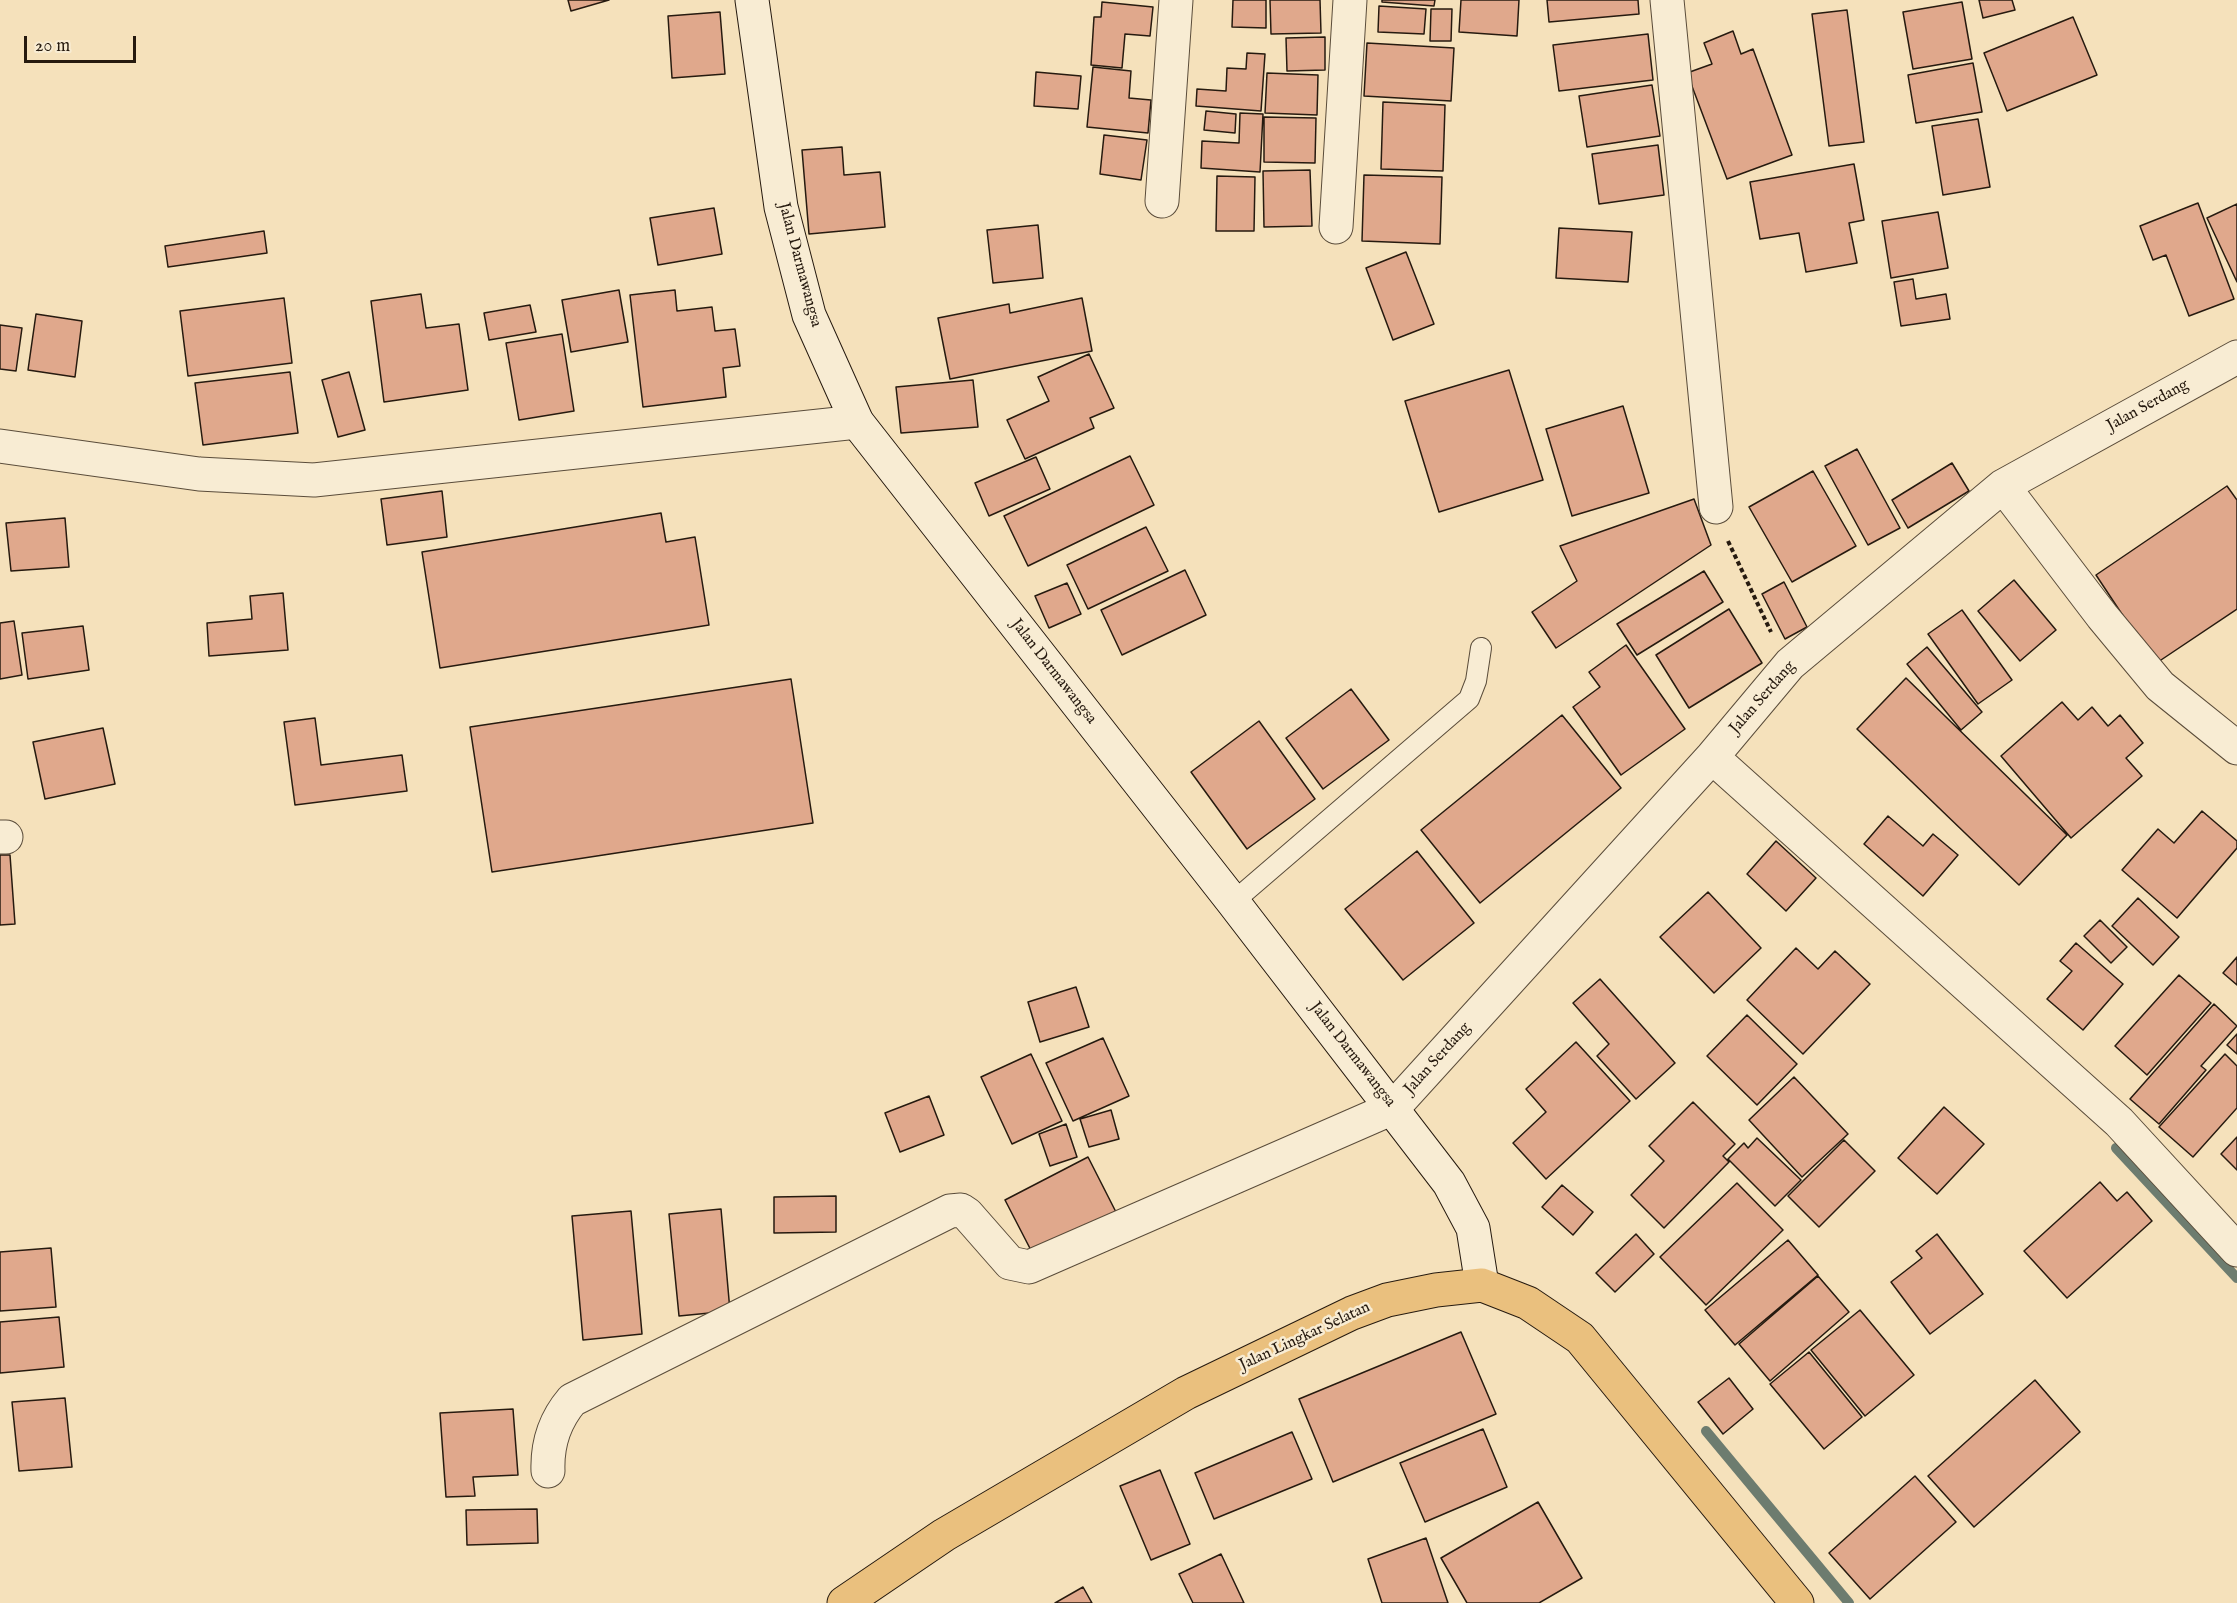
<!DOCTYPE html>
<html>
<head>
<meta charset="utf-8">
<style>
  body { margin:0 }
  #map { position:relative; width:2237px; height:1603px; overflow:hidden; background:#f5e1bb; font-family:"IM FELL English",serif }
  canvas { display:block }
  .scale { position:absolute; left:24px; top:36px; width:112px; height:27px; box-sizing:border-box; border:3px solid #261a0f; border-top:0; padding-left:8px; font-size:18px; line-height:21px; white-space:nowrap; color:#261a0f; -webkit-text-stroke:4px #f8ecd3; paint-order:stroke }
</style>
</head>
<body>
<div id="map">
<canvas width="2237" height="1603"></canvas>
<div class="scale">20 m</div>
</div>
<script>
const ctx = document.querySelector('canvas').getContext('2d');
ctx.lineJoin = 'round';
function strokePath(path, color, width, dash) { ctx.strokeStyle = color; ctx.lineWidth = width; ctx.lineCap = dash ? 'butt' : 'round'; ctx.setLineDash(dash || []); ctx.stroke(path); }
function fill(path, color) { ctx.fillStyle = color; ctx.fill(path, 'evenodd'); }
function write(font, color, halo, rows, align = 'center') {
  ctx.font = font + ' "IM FELL English",serif'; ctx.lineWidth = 5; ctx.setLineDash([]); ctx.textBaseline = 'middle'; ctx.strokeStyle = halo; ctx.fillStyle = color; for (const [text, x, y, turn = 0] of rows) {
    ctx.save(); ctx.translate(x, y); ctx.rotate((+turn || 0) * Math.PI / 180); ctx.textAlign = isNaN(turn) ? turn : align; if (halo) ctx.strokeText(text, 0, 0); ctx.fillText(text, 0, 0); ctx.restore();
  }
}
strokePath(new Path2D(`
  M2116 1148 2237 1278
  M1706 1431 1849 1603`), '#6d7c6f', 10);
const building = new Path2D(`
  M568 0H609L571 11Z
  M1233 0H1266V28L1232 27Z
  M1270 0H1320L1321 33 1271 34Z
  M1382 0H1435L1434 6 1382 2Z
  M1461 0H1519L1517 36 1459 32Z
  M1547 0H1638L1639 14 1549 22Z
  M1979 0H2012L2015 10 1983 18Z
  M1102 2 1153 7 1150 36 1125 34 1122 68 1091 65 1094 17H1101Z
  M1962 2 1972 59 1913 69 1903 12Z
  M1379 6 1426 9 1424 34 1378 32Z
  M1431 9H1452L1451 41H1430Z
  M1847 10 1864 142 1829 146 1812 14Z
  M720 12 725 74 672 78 668 16Z
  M2073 17 2097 75 2007 111 1984 53Z
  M1733 31 1741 54 1753 49 1792 155 1727 179 1687 73 1712 64 1704 43Z
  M1648 34 1653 80 1559 91 1553 45Z
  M1325 37V70L1287 71 1286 38Z
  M1367 43 1454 48 1451 101 1364 96Z
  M1247 53 1265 54 1261 111 1196 106 1197 89 1226 91 1227 68 1246 69Z
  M1973 63 1982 112 1916 123 1908 75Z
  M1093 67 1131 71 1129 98 1151 100 1148 133 1087 127Z
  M1036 72 1081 76 1078 109 1034 106Z
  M1267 73 1318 75 1317 115 1265 113Z
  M1652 85 1660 136 1587 147 1579 96Z
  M1383 102 1445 105 1443 171 1381 169Z
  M1206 111 1236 114 1235 133 1204 130Z
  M1240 113 1263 114 1260 172 1201 168 1202 141 1239 143Z
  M1264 117 1316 118 1315 163 1264 162Z
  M1978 119 1990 187 1943 195 1932 126Z
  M1104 135 1147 140 1141 180 1100 174Z
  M1658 145 1664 195 1599 204 1592 154Z
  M842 147 844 175 880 172 885 227 809 234 802 150Z
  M1854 164 1864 220 1849 223 1857 263 1806 272 1799 233 1760 239 1750 182Z
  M1310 170 1312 226 1264 227 1263 171Z
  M1364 175 1442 177 1440 244 1362 241Z
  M1217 176 1255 177 1254 231H1216Z
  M2198 203 2234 299 2189 316 2166 255 2153 260 2140 226Z
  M2237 204V282L2207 218Z
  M714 208 722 254 658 265 650 218Z
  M1938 212 1948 268 1891 278 1882 221Z
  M1038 225 1043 278 993 283 987 230Z
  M1559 228 1632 232 1628 282 1556 278Z
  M264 231 267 253 168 267 165 246Z
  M1406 252 1434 324 1393 340 1366 268Z
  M1913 279 1916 299 1946 294 1950 319 1901 326 1894 282Z
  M619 290 628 342 571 352 562 300Z
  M675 290 677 311 712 307 715 331 735 329 740 366 723 368 726 397 643 407 630 295Z
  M421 294 426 328 459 324 468 390 384 402 371 301Z
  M284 298 292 363 188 376 180 311Z
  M1082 298 1092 351 950 379 938 318 1009 304 1010 313Z
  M530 305 536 332 489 340 484 313Z
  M36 314 82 321 75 377 28 370Z
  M0 325 22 328 16 371 0 369Z
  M562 334 574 411 519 420 506 343Z
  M1089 354 1114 408 1090 418 1094 428 1025 459 1007 420 1049 401 1038 377Z
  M1509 370 1543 480 1439 512 1405 401Z
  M290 372 298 433 203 445 195 383Z
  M349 372 365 430 338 437 322 380Z
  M973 380 978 427 901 433 896 387Z
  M1623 406 1649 493 1572 516 1546 429Z
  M1857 449 1900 528 1868 545 1825 466Z
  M1130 456 1154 505 1028 566 1004 516Z
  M1036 457 1050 489 989 516 975 483Z
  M1952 463 1969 491 1908 528 1892 500Z
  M1813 471 1856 546 1792 582 1749 507Z
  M2227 486 2237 500V609L2155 664 2096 575Z
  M442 491 447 537 387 545 381 499Z
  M1694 499 1711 545 1556 648 1532 612 1577 581 1560 546Z
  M661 513 666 542 695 537 709 625 440 668 422 552Z
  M65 518 69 567 11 571 6 523Z
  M1146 527 1168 571 1088 609 1067 565Z
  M1185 570 1206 615 1122 655 1101 610Z
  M1704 571 1723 602 1637 655 1617 624Z
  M2014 580 2056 630 2020 661 1978 611Z
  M1784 582 1807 627 1785 639 1762 594Z
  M1067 583 1081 614 1049 628 1035 596Z
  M283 593 288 650 209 656 207 623 252 619 250 596Z
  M1729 609 1762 663 1689 708 1656 655Z
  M1962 610 2012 680 1978 704 1928 634Z
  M14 621 22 675 0 679V623Z
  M83 626 89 670 28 679 22 633Z
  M1626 645 1685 729 1621 775 1573 707 1600 687 1589 672Z
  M1927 647 1982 712 1961 730 1907 664Z
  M1906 678 2067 835 2019 885 1857 729Z
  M791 679 813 823 492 872 470 727Z
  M1351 689 1389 740 1323 789 1286 738Z
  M2062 702 2078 720 2092 707 2108 726 2120 715 2143 743 2126 758 2142 776 2071 838 2001 756Z
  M1562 715 1621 788 1480 903 1421 830Z
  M315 718 321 765 402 755 407 791 295 805 284 722Z
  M1259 721 1315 799 1247 849 1191 772Z
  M103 728 115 784 45 799 33 742Z
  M2202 811 2237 841V848L2177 918 2122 870 2158 829 2174 843Z
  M1888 816 1923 846 1933 834 1958 855 1923 896 1864 844Z
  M1776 841 1816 878 1786 911 1747 874Z
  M1417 851 1474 923 1403 980 1345 909Z
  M0 855H10L15 924 0 925Z
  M1708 892 1761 948 1714 993 1660 937Z
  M2138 898 2179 937 2153 965 2112 926Z
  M2100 920 2127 947 2111 963 2084 936Z
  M2076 943 2123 984 2083 1030 2047 999 2072 971 2060 961Z
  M1796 948 1818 969 1835 951 1870 984 1803 1054 1747 1000Z
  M2237 957V985L2223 973Z
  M2179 975 2211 1003 2147 1075 2115 1046Z
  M1600 979 1675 1063 1636 1099 1597 1056 1609 1044 1573 1003Z
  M1076 987 1089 1027 1040 1042 1028 1002Z
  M2214 1004 2237 1026 2201 1066 2206 1070 2159 1124 2130 1099Z
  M1747 1015 1797 1064 1757 1105 1707 1056Z
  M2237 1034V1054L2227 1045Z
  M1103 1038 1129 1096 1073 1121 1046 1063Z
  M1576 1042 1630 1101 1546 1179 1513 1143 1546 1112 1526 1089Z
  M1031 1054 1062 1121 1012 1144 981 1077Z
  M2225 1054 2237 1066V1108L2193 1157 2159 1127Z
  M1794 1077 1848 1134 1802 1177 1749 1120Z
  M929 1096 944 1135 900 1152 885 1113Z
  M1693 1102 1735 1144 1723 1156 1729 1162 1664 1228 1631 1195 1664 1161 1649 1146Z
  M1944 1107 1984 1144 1937 1194 1898 1158Z
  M1111 1110 1119 1139 1089 1147 1080 1119Z
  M1066 1124 1077 1157 1050 1166 1039 1134Z
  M2237 1137V1170L2221 1154Z
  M1757 1138 1801 1180 1775 1206 1728 1159 1744 1143 1748 1148Z
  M1844 1140 1875 1171 1819 1227 1788 1196Z
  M1088 1157 1119 1218 1036 1260 1005 1200Z
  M2100 1182 2117 1201 2127 1192 2152 1221 2067 1298 2024 1251Z
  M1737 1183 1783 1230 1706 1305 1660 1257Z
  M1562 1185 1593 1212 1573 1235 1542 1207Z
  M836 1196V1232L774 1233V1197Z
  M721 1209 730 1311 679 1316 669 1214Z
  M631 1211 642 1334 583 1340 572 1216Z
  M1636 1234 1654 1254 1615 1292 1596 1273Z
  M1937 1234 1983 1294 1930 1334 1891 1282 1922 1258 1916 1251Z
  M1788 1240 1818 1275 1735 1345 1705 1310Z
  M51 1248 56 1307 0 1311V1252Z
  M1818 1276 1849 1312 1770 1381 1739 1344Z
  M1860 1310 1914 1375 1865 1416 1811 1350Z
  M59 1317 64 1367 0 1373V1322Z
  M1461 1332 1496 1414 1333 1482 1299 1399Z
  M1809 1352 1862 1417 1824 1449 1770 1384Z
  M1729 1378 1753 1409 1723 1434 1698 1402Z
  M2035 1380 2080 1432 1974 1527 1928 1476Z
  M65 1398 72 1467 19 1471 12 1402Z
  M513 1409 518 1475 473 1477 475 1496 446 1497 440 1413Z
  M1483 1429 1507 1487 1425 1522 1400 1463Z
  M1292 1432 1312 1479 1214 1519 1195 1473Z
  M1160 1470 1190 1544 1151 1560 1120 1486Z
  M1915 1476 1956 1522 1870 1599 1829 1553Z
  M1538 1502 1582 1578 1539 1603H1467L1441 1558Z
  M537 1509 538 1543 467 1545 466 1510Z
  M1426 1538 1448 1603H1382L1368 1559Z
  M1221 1554 1244 1603H1193L1179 1574Z
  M1083 1587 1092 1603H1055Z`);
fill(building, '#e0a88c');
strokePath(building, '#261a0f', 1.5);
const lane = new Path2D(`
  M1233 902 1469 699 1476 681 1481 648`);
const street = new Path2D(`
  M1667 0 1716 507
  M1162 201 1176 0
  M1336 227 1350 0
  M0 446 199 474 314 480 857 422
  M2003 486 2102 616 2160 686 2237 748
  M1712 757 2119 1122 2237 1250
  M0 837H6
  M548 1471C547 1445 555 1420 572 1400L950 1211 961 1210 967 1214 1010 1263 1029 1267 1393 1108 1712 757 1790 664 2003 486 2237 357`);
const secondary = new Path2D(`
  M752 0 781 207 809 315 857 422 1233 902 1449 1183 1473 1228 1482 1285`);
const highway = new Path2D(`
  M844 1603 944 1535 1186 1393 1352 1313 1387 1300 1436 1290 1482 1285 1528 1303 1580 1338 1797 1603`);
strokePath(lane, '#5a4c3a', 22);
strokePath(street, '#5a4c3a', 35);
strokePath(secondary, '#261a0f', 35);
strokePath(highway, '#261a0f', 35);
strokePath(new Path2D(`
  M1728 541 1771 632`), '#261a0f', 4, [4.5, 3]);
strokePath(lane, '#f8ecd3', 20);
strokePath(street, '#f8ecd3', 33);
strokePath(secondary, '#f8ecd3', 33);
strokePath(highway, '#eac07e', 33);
write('16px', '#261a0f', '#f8ecd3', [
  ["Jalan Darmawangsa",799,265,75],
  ["Jalan Serdang",2148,406,-29],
  ["Jalan Darmawangsa",1053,672,52],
  ["Jalan Serdang",1763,698,-49],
  ["Jalan Darmawangsa",1352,1055,52],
  ["Jalan Serdang",1438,1059,-48],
  ["Jalan Lingkar Selatan",1305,1337,-25]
]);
</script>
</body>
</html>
